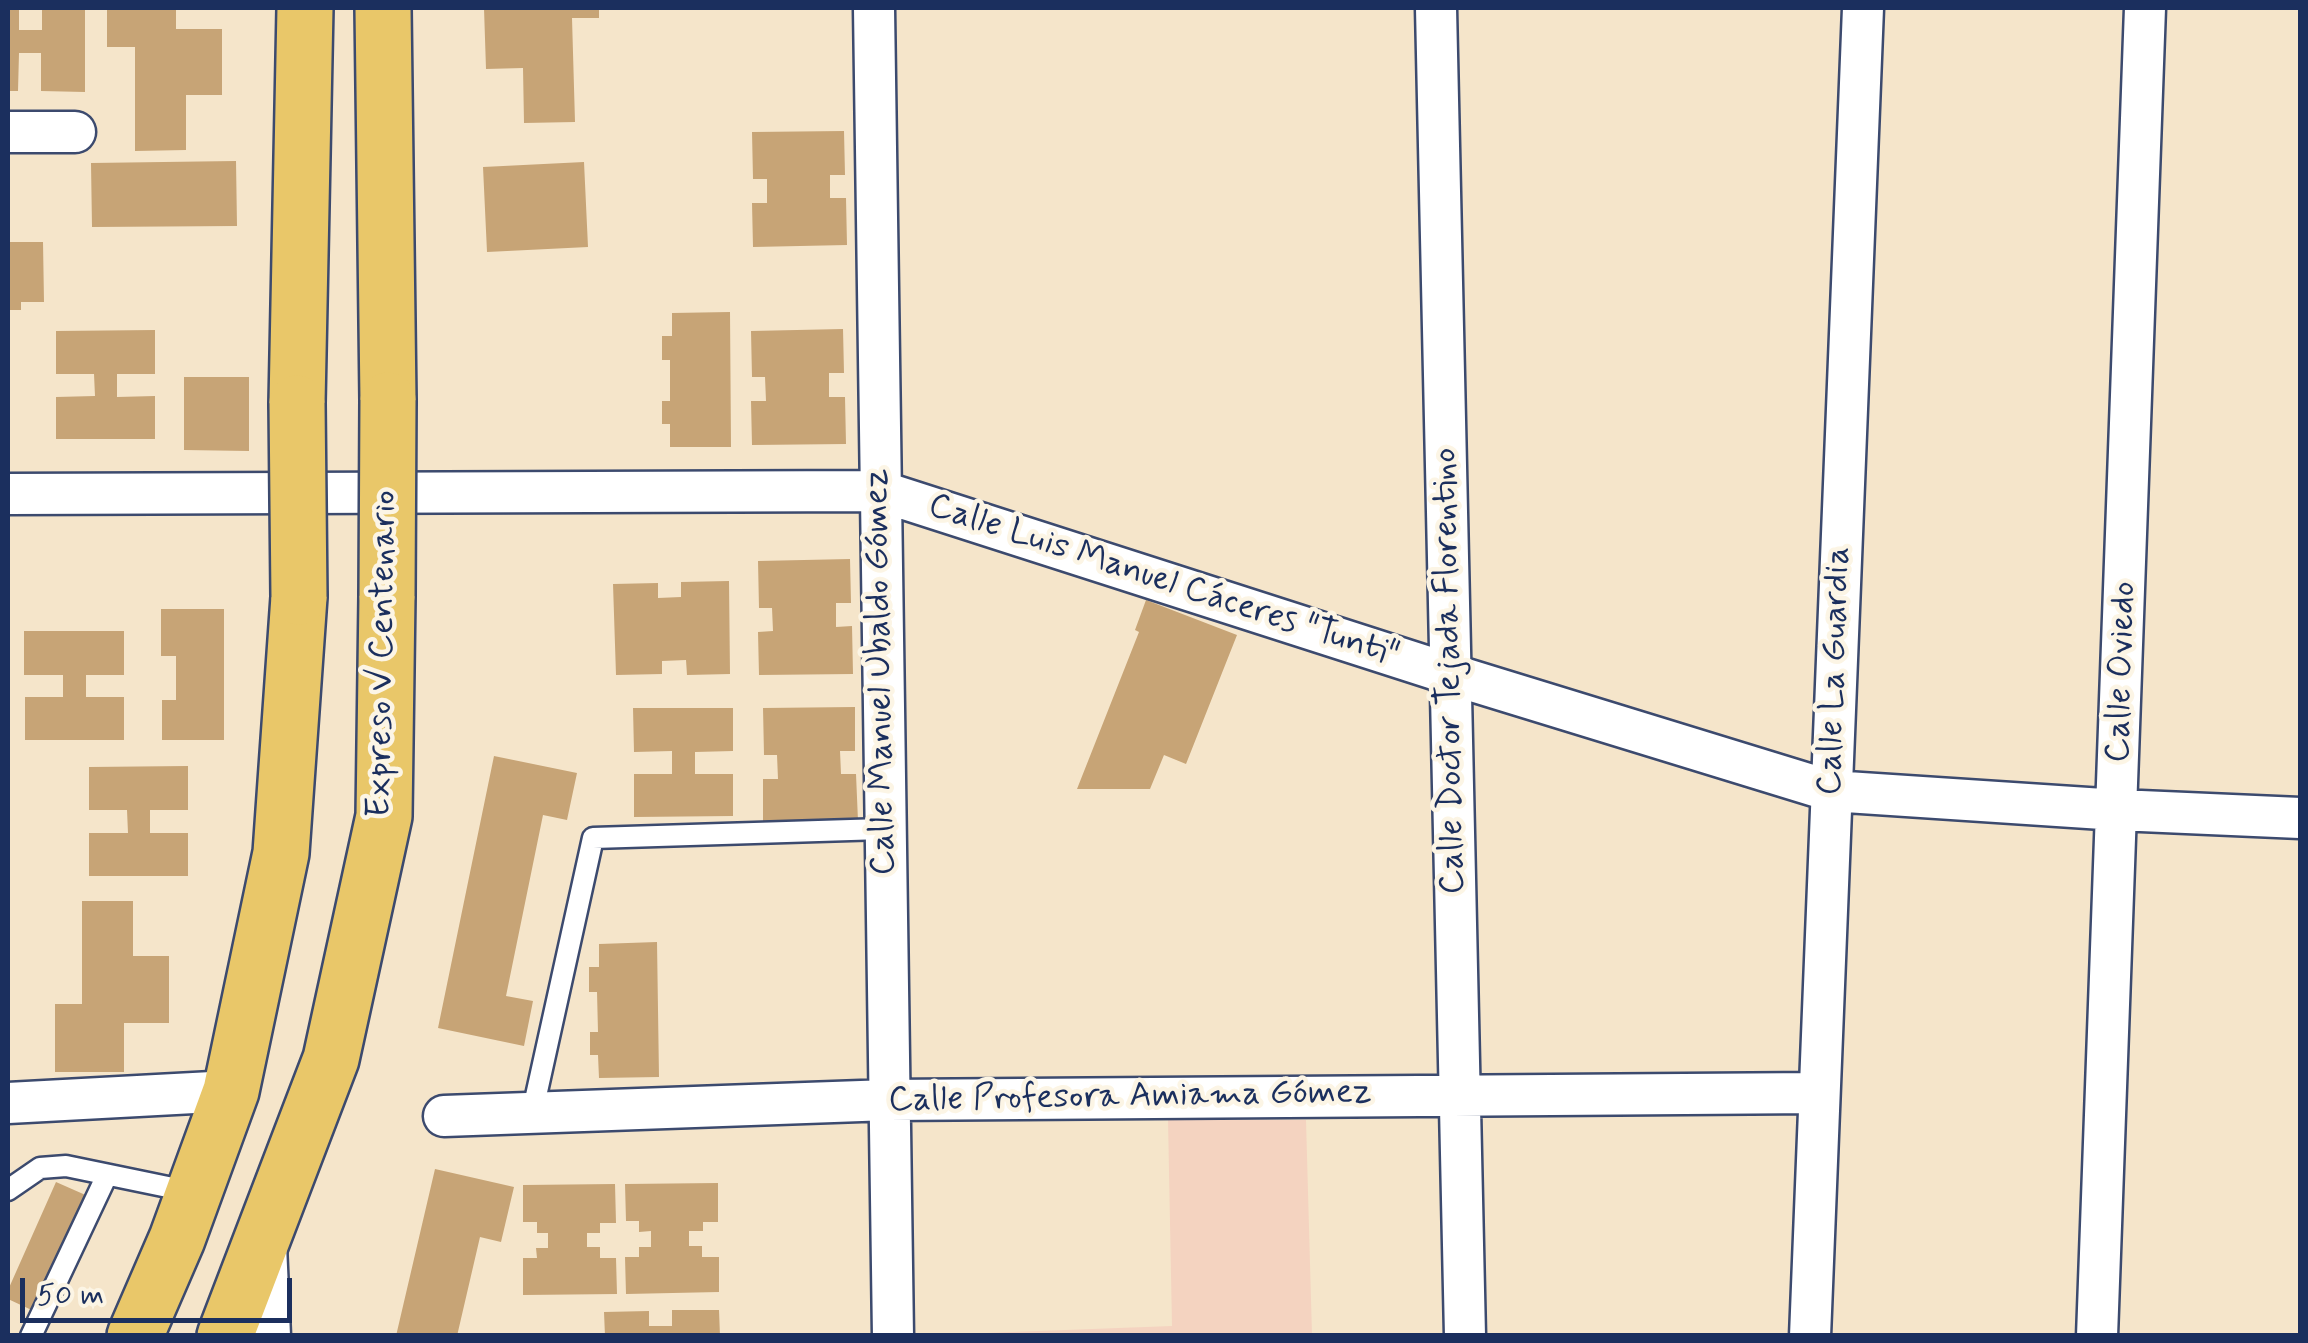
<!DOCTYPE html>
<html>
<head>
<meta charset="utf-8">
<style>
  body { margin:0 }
  #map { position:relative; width:2308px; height:1343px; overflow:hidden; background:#f5e5ca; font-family:Mynerve,sans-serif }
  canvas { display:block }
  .frame { position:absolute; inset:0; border:10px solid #1b2f5e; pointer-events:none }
  .scale { position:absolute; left:20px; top:1278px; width:272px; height:45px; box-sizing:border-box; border:5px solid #1b2f5e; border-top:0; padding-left:12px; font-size:30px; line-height:35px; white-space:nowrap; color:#1b2f5e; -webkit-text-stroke:8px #fcf5e5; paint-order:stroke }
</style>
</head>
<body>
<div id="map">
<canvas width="2308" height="1343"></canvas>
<div class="frame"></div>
<div class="scale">50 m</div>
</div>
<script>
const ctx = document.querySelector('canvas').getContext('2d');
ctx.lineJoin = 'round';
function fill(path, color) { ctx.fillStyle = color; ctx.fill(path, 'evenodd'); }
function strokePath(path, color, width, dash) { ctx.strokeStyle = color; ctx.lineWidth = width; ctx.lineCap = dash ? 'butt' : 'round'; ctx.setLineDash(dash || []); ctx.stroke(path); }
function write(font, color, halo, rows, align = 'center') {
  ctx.font = font + ' Mynerve,sans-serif'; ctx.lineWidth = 9; ctx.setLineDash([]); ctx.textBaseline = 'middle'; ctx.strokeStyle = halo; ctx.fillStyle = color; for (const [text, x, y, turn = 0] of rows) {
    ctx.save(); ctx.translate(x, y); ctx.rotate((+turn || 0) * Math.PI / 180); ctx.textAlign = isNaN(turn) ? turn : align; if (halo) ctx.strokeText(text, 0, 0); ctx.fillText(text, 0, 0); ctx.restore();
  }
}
fill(new Path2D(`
  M1168 1119 1306 1120 1312 1335H932L1172 1326Z`), '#f4d3c0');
fill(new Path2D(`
  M8 8H19V30H42V8H85V92L41 91V53H19L18 91H8Z
  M107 8H176V29H222V95H186V150L135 151V47H107Z
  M484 8H599V18H572L575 122 524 123 523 68 486 69Z
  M844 131 845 175H830V198H846L847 245 753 247 752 203H767V179H753L752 132Z
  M236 161 237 226 92 227 91 163Z
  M584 162 588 247 487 252 483 167Z
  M8 242H43L44 302H21V310H8Z
  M730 312 731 447H670V424H662V401H670V360H662V336H672V313Z
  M843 329 844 373H829V397H845L846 444 752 445 751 401H766L765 377H752L751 331Z
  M155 330V374H117V397L155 396V439H56V397L95 396 94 374H56V331Z
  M184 377H249V451L184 450Z
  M850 559 851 603H836V627L852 626 853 674 759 675 758 632 773 631 772 608H759L758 561Z
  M729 581 730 674 687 675 686 660 662 661V674L616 675 613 584 658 583V598L681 597V582Z
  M1146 600 1237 635 1186 764 1164 755 1150 789H1077L1139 632 1135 630Z
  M161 609H224V740H162V700H176V656H161Z
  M24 631H124V675H86V697H124V740H25V697H63V675H24Z
  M855 707V751H840L841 774H856L858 821 763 823V779H778L777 755H764L763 708Z
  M633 708H733V751L695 752V774H733V816L634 817V774H672V751L634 752Z
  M494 756 577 773 567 820 543 815 506 996 533 1001 524 1046 438 1028Z
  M188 766V810H150V833H188V876H89V833H128L127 810H89V767Z
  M82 901H133V956H169V1023H124V1072H55V1004H82Z
  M657 942 659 1077 599 1078 598 1055H590V1032H598L597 992H589V967H599V944Z
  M435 1169 514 1187 501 1242 480 1237 457 1336H396Z
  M56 1182 90 1197 38 1313 8 1299V1290Z
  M718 1183V1222H703V1231H689V1246H702V1257H719V1292L626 1294 625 1257H639V1247H651V1231L639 1232V1221H626L625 1184Z
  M615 1184 616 1223H600V1233H587V1247H600V1258H616L617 1294 523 1295V1258H537L536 1248H548V1233H537V1222H523V1185Z
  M672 1310H719L720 1336H605L604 1312 649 1311V1326H672Z`), '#c7a476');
const lane = new Path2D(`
  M532 1114 593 838 883 829
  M8 1190 40 1168 66 1166 192 1192
  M31 1336 107 1175`);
const street = new Path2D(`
  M874 8 893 1336
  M1436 8 1465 1336
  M8 132H75
  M8 494 880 491 1453 675 1831 791 2118 810 2300 818
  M8 1103 231 1091
  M444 1116 889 1100 1817 1093
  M266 1245 270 1336
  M1810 1336 1863 8
  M2097 1336 2145 8`);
const primary = new Path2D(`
  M383 8 388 400
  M297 403 305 8
  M135 1336 177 1239 231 1091 281 853 299 597
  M225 1336 331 1059 384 816 387 596`);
strokePath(lane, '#3c4a6e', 25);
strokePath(street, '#3c4a6e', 45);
strokePath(primary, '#3c4a6e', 60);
strokePath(lane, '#fff', 20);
strokePath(street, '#fff', 40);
strokePath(primary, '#e9c769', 55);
const primaryBridge = new Path2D(`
  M297 403 299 597
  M387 596 388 400`);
strokePath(primaryBridge, '#3c4a6e', 60, []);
strokePath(primaryBridge, '#e9c769', 55);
write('35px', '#1b2f5e', '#fcf5e5', [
  ["Calle Luis Manuel Cáceres \"Tunti\"",1163,582,18],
  ["Expreso V Centenario",384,654,-89],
  ["Calle Doctor Tejada Florentino",1451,671,-91],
  ["Calle La Guardia",1836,671,-88],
  ["Calle Manuel Ubaldo Gómez",882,672,-91],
  ["Calle Oviedo",2123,672,-88],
  ["Calle Profesora Amiama Gómez",1130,1098,-1]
]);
</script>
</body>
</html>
